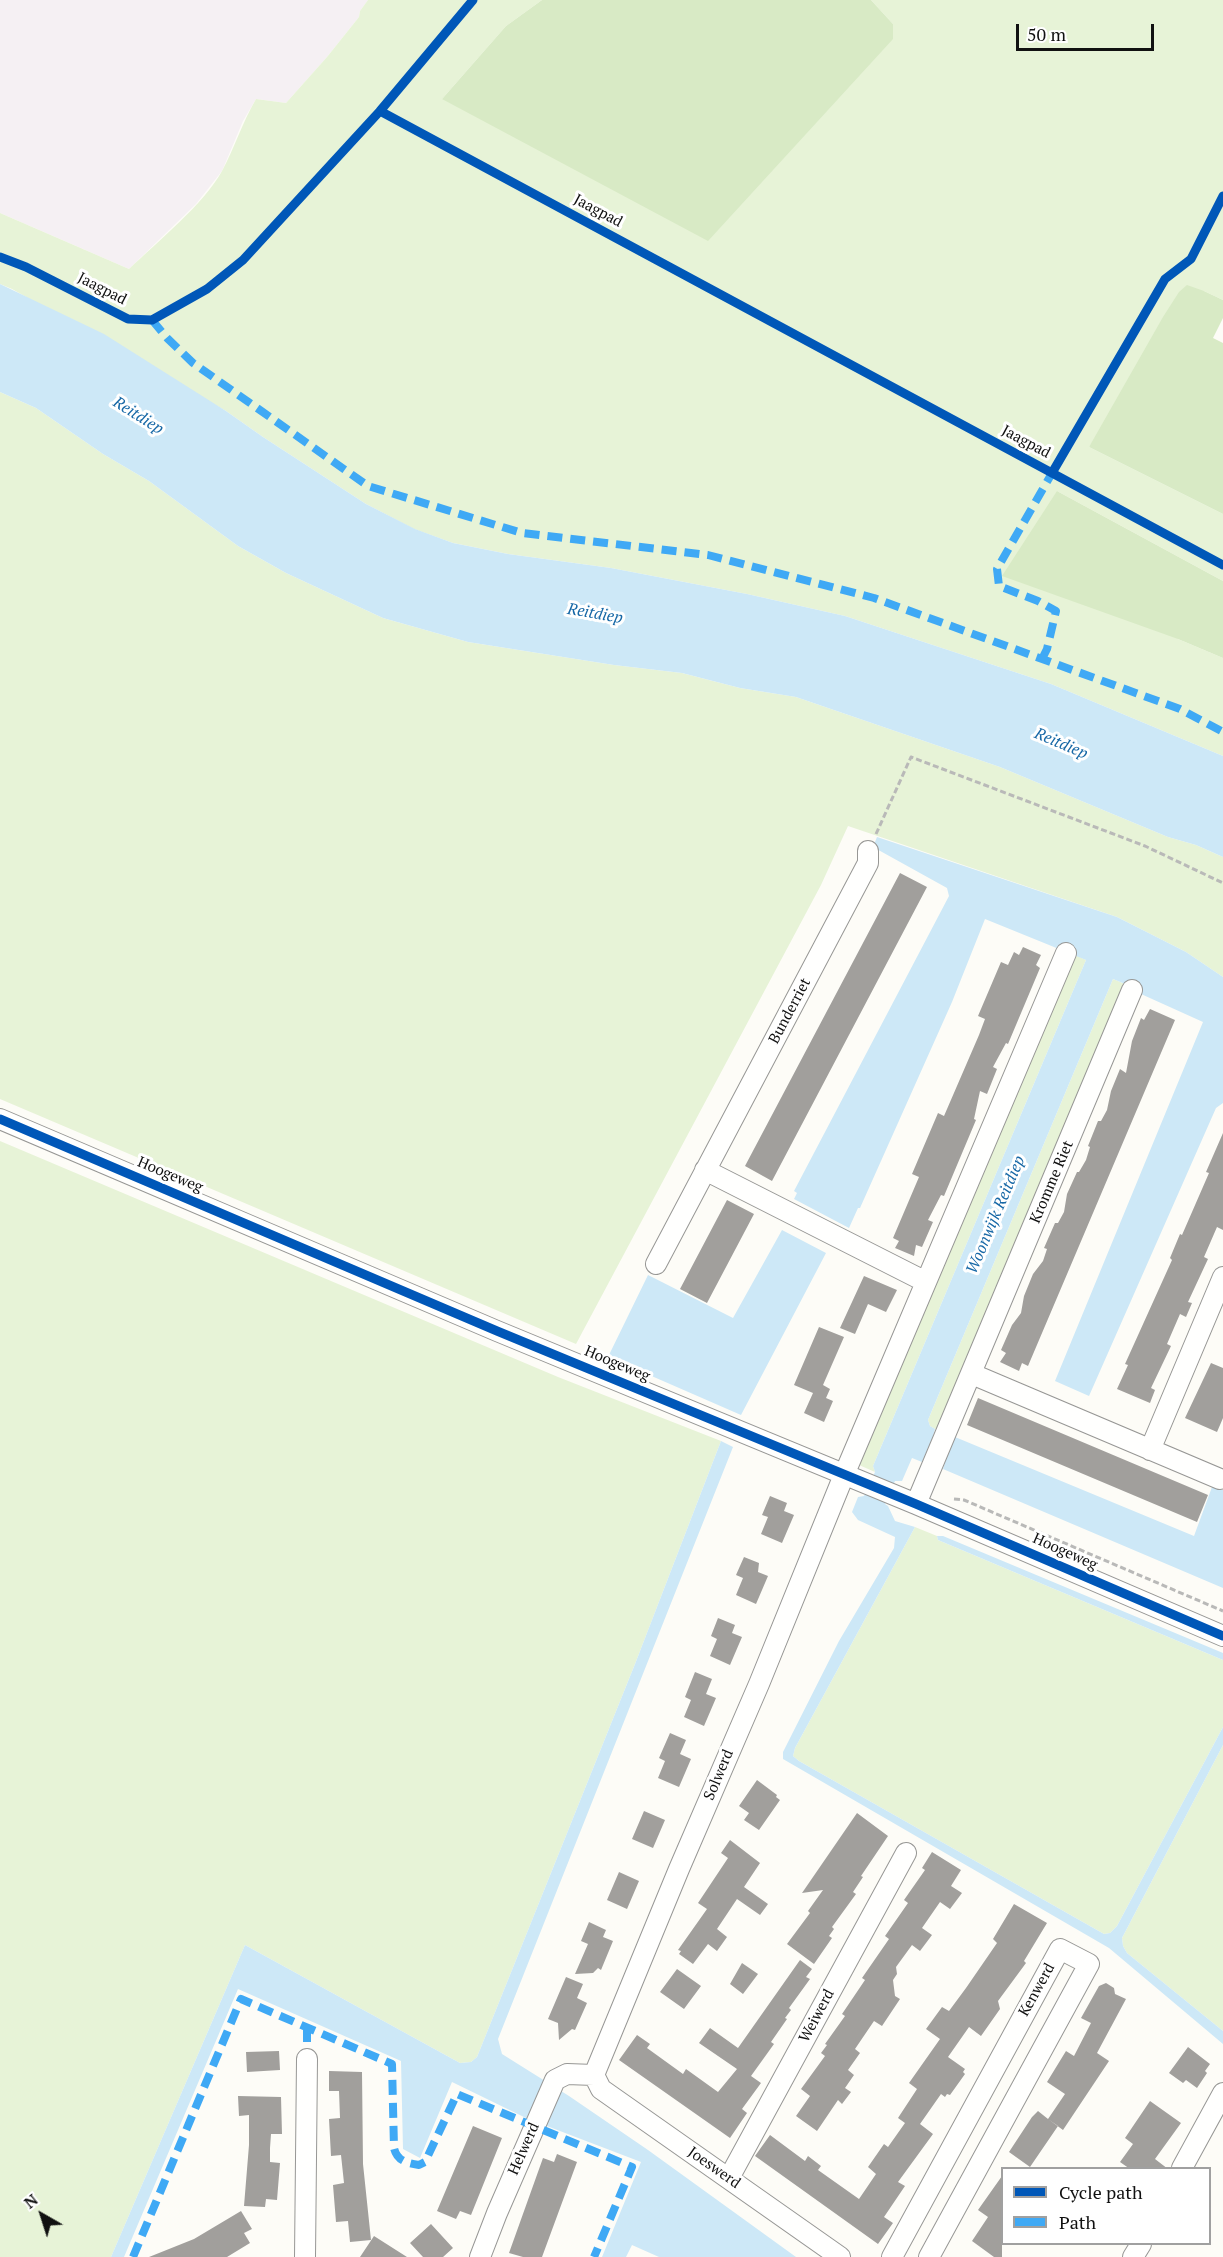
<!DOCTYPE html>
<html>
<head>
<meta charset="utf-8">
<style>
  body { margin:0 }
  #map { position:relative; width:1223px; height:2257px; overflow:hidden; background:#fdfcf7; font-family:"PT Serif",serif }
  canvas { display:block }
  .legend { position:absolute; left:1001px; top:2167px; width:210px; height:78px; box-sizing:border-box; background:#fff; border:2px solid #a0a0a0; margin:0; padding:8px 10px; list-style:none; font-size:18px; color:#111 }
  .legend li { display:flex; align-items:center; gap:12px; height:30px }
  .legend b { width:30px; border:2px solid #a0a0a0 }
  .north { position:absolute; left:12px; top:2185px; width:60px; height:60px; -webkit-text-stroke:4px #fff; paint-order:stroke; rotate:321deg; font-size:16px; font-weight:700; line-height:24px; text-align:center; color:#111 }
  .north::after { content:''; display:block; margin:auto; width:21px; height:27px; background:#111; clip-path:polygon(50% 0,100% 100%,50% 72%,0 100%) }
  .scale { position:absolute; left:1016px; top:24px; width:138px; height:27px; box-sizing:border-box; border:3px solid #111; border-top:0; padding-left:8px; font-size:18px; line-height:21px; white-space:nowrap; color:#111; -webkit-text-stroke:4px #fff; paint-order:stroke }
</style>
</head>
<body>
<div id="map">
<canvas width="1223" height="2257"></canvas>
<ul class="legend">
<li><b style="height:8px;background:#0057b8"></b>Cycle path</li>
<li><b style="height:8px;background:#3fa9f5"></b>Path</li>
</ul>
<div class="north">N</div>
<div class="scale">50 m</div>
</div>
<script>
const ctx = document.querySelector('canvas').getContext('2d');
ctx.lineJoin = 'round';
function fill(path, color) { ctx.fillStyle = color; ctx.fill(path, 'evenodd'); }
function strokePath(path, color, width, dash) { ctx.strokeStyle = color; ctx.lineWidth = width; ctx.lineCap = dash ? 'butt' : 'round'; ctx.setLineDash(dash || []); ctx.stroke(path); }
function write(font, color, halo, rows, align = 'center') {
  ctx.font = font + ' "PT Serif",serif'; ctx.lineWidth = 6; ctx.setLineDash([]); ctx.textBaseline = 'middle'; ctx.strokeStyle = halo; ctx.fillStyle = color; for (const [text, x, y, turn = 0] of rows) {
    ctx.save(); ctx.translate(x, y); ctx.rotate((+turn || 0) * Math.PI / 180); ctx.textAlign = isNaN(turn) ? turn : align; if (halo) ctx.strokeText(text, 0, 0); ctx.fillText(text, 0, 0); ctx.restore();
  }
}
fill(new Path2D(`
  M0 0H368L360 11 359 17 327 57 286 103 256 99 243 121 222 171 196 204 129 269 0 213Z`), '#f5f0f3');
fill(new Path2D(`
  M368 0H542L506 26 442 99 893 24 871 0H1223V300L1204 291 1089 447 1223 514V581L1057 491 1178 639 1223 658V756L1051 684 845 616 747 594 611 568 508 554 453 543 414 529 366 504 263 437 226 411 12 289 0 284V213L129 269C157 242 204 204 222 171 235 147 242 123 256 99L286 103 327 57 359 17 360 11Z
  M0 392 36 408 103 454 149 481 238 546 286 573 383 618 468 642 614 665 682 673 740 688 796 697 1000 767 1168 837 1196 845 1223 857V977L1186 952 1117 917 848 826 821 885 576 1344 0 1099Z
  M1075 955 1086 960 873 1466 875 1472 859 1465Z
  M1113 979 1125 984 938 1428 935 1429 930 1426 928 1420Z
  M0 1141 558 1377 721 1441 635 1664 477 2057 471 2062 460 2063 245 1945 111 2257H0Z
  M915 1527 937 1536 938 1540 1223 1660V1727L1117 1926 1110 1933 1104 1934 799 1761 793 1756 795 1748Z
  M1223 1745V2031L1127 1953 1123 1946 1122 1938Z`), '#e7f3d7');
fill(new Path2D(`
  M542 0H871L893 24V39L708 241 442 99 506 26Z
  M1187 285 1204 291 1223 300V318L1213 338 1223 343V514L1089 447 1163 317 1179 292Z
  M1057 491 1223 581V658L1178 639 1002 576Z`), '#d8eac5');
fill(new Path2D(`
  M0 284 104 334 226 411 263 437 366 504 415 529 453 543 508 554 611 568 747 594 845 616 1051 684 1223 756V857L1196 845 1168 837 1000 767 796 697 740 688 682 673 614 665 468 642 383 618 286 573 238 546 149 481 103 454 36 408 0 392Z
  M877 837 1117 917 1186 952 1223 977V1103L1216 1108 1089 1396 1055 1381 1203 1022 1141 994 1142 991 1113 979 928 1420 930 1426 935 1429 931 1443 950 1450 955 1437 1194 1536 1212 1487 1223 1490V1588L943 1469 947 1456 928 1448 922 1462 912 1458 902 1481H895L885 1504 888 1506 895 1521 915 1527 795 1748 793 1756 799 1761 1104 1934 1110 1933 1117 1926 1223 1727V1745L1122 1938 1123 1946 1127 1953 1223 2031V2044L1109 1948 783 1759V1752L839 1641 894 1548 895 1537 858 1520 852 1512 858 1497 864 1496 875 1472 873 1466 1086 960 985 919 952 1002 860 1208H858L849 1228 794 1199 797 1193 794 1191 949 896 947 888 873 847Z
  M782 1230 826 1253 741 1415 608 1357 648 1275 733 1318Z
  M721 1441 733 1447 498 2039 502 2054 569 2096 648 2150 796 2257H659L632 2245 626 2257H602L641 2162 526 2118 452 2082 420 2158 403 2149 401 2061 238 1989 124 2257H111L245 1945 460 2063 471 2062 477 2057 635 1664Z
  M937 1536H943L1223 1653V1660L938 1540Z`), '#cde8f7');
fill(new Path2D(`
  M900 873 927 887 772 1181 745 1166Z
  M1023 947 1041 955 1036 965 1040 968 1008 1044 1006 1043 993 1067 997 1069 987 1094 980 1091 974 1119 976 1120 944 1196 941 1195 928 1220 933 1222 922 1247 916 1245 914 1256 895 1248 899 1241 893 1238 919 1177 912 1174 938 1113 944 1116 979 1035 985 1019 978 1016 1001 962 1008 965 1014 952 1019 955Z
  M1150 1009 1175 1020 1028 1366 1022 1363 1019 1371 1000 1362 1006 1353 1001 1350 1012 1325 1021 1313 1024 1296 1033 1274 1043 1261 1047 1249 1044 1248 1055 1223H1058L1064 1212 1067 1194 1077 1172H1079L1086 1160 1090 1147 1088 1146 1098 1121H1101L1107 1110 1111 1091 1120 1069 1126 1073 1132 1041 1141 1018 1144 1020Z
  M1223 1133V1230L1217 1227 1204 1257 1208 1259 1188 1302 1192 1303 1186 1317 1180 1314 1167 1344 1171 1346 1151 1388 1155 1390 1150 1403 1117 1389 1128 1365 1125 1364 1172 1260 1170 1258 1180 1234 1182 1235 1209 1173 1206 1172Z
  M727 1200 754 1214 707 1303 680 1289Z
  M864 1276 897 1290 886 1312 868 1304 855 1334 840 1328Z
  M819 1327 844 1337 823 1385 830 1389 826 1398 833 1401 824 1422 804 1413 813 1393 794 1385Z
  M1211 1363 1223 1368V1418L1217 1432 1185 1418Z
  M978 1398 1208 1495 1197 1522 967 1425Z
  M770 1496 787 1503 784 1511 794 1515 782 1543 761 1534 768 1517 762 1515Z
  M744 1557 759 1563 758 1572 768 1576 756 1604 736 1595 743 1578 736 1575Z
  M718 1618 735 1625 732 1633 742 1637 730 1665 710 1656 717 1639 711 1636Z
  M695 1672 712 1679 706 1694 716 1698 704 1726 684 1717 691 1700 685 1697Z
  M670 1733 686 1740 680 1754 691 1759 679 1787 658 1778 665 1761 659 1758Z
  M757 1780 777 1795 776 1797 780 1800 759 1830 744 1820 749 1813 739 1806Z
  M644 1811 665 1820 653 1848 632 1839Z
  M857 1813 888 1836 861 1876 863 1877 853 1892 856 1894 832 1927 834 1929 829 1936 832 1938 814 1964 787 1944 810 1913 808 1911 823 1890 802 1893Z
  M730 1840 760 1863 744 1887 768 1904 760 1915 737 1899 717 1929 727 1937 717 1951 708 1944 693 1964 679 1954 681 1951 678 1950 707 1909 698 1903 728 1858 721 1853Z
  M932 1852 961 1870 951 1886 962 1893 950 1909 940 1902 922 1928 932 1935 920 1951 912 1945 896 1967 897 1974 893 1980 895 1996 900 1999 882 2026 874 2021 855 2049 860 2053 848 2070 854 2075 845 2088 851 2092 842 2104 838 2100 817 2131 796 2116 810 2096 801 2089 825 2056 821 2053 827 2045 825 2044 845 2016 842 2014 865 1980 862 1978 889 1939 885 1936 908 1903 904 1900 925 1870 922 1868Z
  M619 1872 639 1881 627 1909 607 1900Z
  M1014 1904 1047 1923 1024 1961 1026 1963 998 2001 1000 2009 981 2036 969 2027 948 2057 965 2069 963 2072 965 2074 950 2095 947 2094 945 2097 941 2094 920 2124 933 2134 898 2182 905 2186 884 2217 893 2223 878 2244 755 2156 770 2135 805 2161 808 2156 821 2166 818 2170 859 2199 876 2174 868 2167 884 2144 888 2147 905 2123 898 2118 917 2089 909 2083 940 2039 926 2029 942 2007 949 2011 966 1988 997 1943 993 1939Z
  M589 1922 606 1930 603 1937 613 1941 601 1970 598 1968 593 1973 575 1974 588 1944 581 1941Z
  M800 1960 812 1969 806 1977 810 1979 789 2008 791 2010 785 2018 787 2019 771 2042 774 2044 751 2076 761 2083 742 2109 747 2113 730 2138 619 2060 637 2035 650 2044 647 2048 683 2074 686 2069 718 2092 737 2069 699 2043 710 2028 738 2048Z
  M742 1963 758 1974 743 1994 730 1984Z
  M677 1969 701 1986 684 2009 660 1992Z
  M566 1977 583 1984 577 1998 587 2003 575 2030 572 2029 559 2040 558 2023 548 2019Z
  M1106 1983 1114 1988 1115 1994 1126 1999 1097 2053 1109 2061 1063 2130 1048 2119 1058 2126 1030 2167 1009 2152 1032 2117 1038 2111 1048 2119 1065 2094 1047 2082 1066 2051 1074 2056 1091 2023 1081 2018 1099 1986Z
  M1188 2047 1210 2064 1205 2071 1207 2073 1197 2088 1186 2080 1183 2083 1169 2073Z
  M279 2051 280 2070 247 2072 246 2052Z
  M329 2071 362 2072 363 2164 371 2240 350 2242 348 2221 336 2222 333 2185 344 2183 341 2155 331 2156 329 2119 340 2118 339 2091H329Z
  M238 2096 281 2097 282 2134H271L270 2148V2162L280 2163 277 2200 266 2199 265 2207 244 2206 249 2145V2115L239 2116Z
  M1150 2101 1181 2123 1155 2159 1168 2169H1130L1120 2162 1133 2144 1125 2138Z
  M473 2126 502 2138 471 2215 460 2211 456 2219 437 2211Z
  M557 2154 577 2162 542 2257H523L509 2253 543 2158 554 2162Z
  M1002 2176V2257H994L972 2241 988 2217 978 2210Z
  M241 2211 252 2229 244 2233 250 2243 227 2257H149L194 2239Z
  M431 2224 453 2248 443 2257H423L410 2243Z
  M374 2236 407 2257H360Z`), '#a19f9c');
const minor = new Path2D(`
  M0 1119 497 1331 916 1504 1223 1636
  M705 1170 926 1282
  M656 1264 868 863V851
  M972 1374 1220 1479
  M1150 1450 1223 1277
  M916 1504 1132 990
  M594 2075 679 1869 759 1684 844 1475 1066 953
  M594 2075 601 2089 840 2257
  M1182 2168 1223 2093
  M729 2178 906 1853
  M305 2257 307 2059
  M480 2257 497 2213 555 2080 567 2074 594 2075
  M892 2257 1060 1949 1089 1964 929 2257
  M1133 2257 1141 2244`);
strokePath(minor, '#979795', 22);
strokePath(new Path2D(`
  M876 834 911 757 1145 846 1223 883
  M954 1499 964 1500 1223 1611`), '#b9b9b8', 3, [6, 3]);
strokePath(minor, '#fffffe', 20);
strokePath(new Path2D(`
  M152 320 167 338 193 363 368 486 522 533 708 555 874 598 1180 709 1223 732
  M1042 659 1047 649 1056 611 1038 601 999 586 997 569 1052 473
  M307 2027V2044
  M133 2257 241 1999 392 2064 394 2148C397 2161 407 2163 419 2165L425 2162 457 2094 632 2167 594 2257`), '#3fa9f5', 8, [15, 8]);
strokePath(new Path2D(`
  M380 111 473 0
  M0 257 26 267 128 319 152 320 207 289 243 260 380 111 1223 565
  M1052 473 1165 279 1191 259 1223 196
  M0 1119 497 1331 916 1504 1223 1636`), '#0057b8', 9);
write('15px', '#111', '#fff', [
  ["Jaagpad",598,211,28],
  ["Jaagpad",102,289,27],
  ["Jaagpad",1026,442,28],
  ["Bunderriet",790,1011,-62],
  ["Hoogeweg",170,1175,23],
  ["Kromme Riet",1052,1182,-67],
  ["Hoogeweg",617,1364,23],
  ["Hoogeweg",1065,1552,24],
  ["Solwerd",719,1775,-67],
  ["Kenwerd",1037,1990,-61],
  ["Weiwerd",817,2016,-62],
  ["Helwerd",524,2149,-66],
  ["Joeswerd",714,2168,35]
]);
write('italic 16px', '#1768a6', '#fff', [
  ["Reitdiep",138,416,32],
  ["Reitdiep",595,614,10],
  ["Reitdiep",1061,744,23],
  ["Woonwijk Reitdiep",996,1215,-67]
]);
</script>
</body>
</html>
